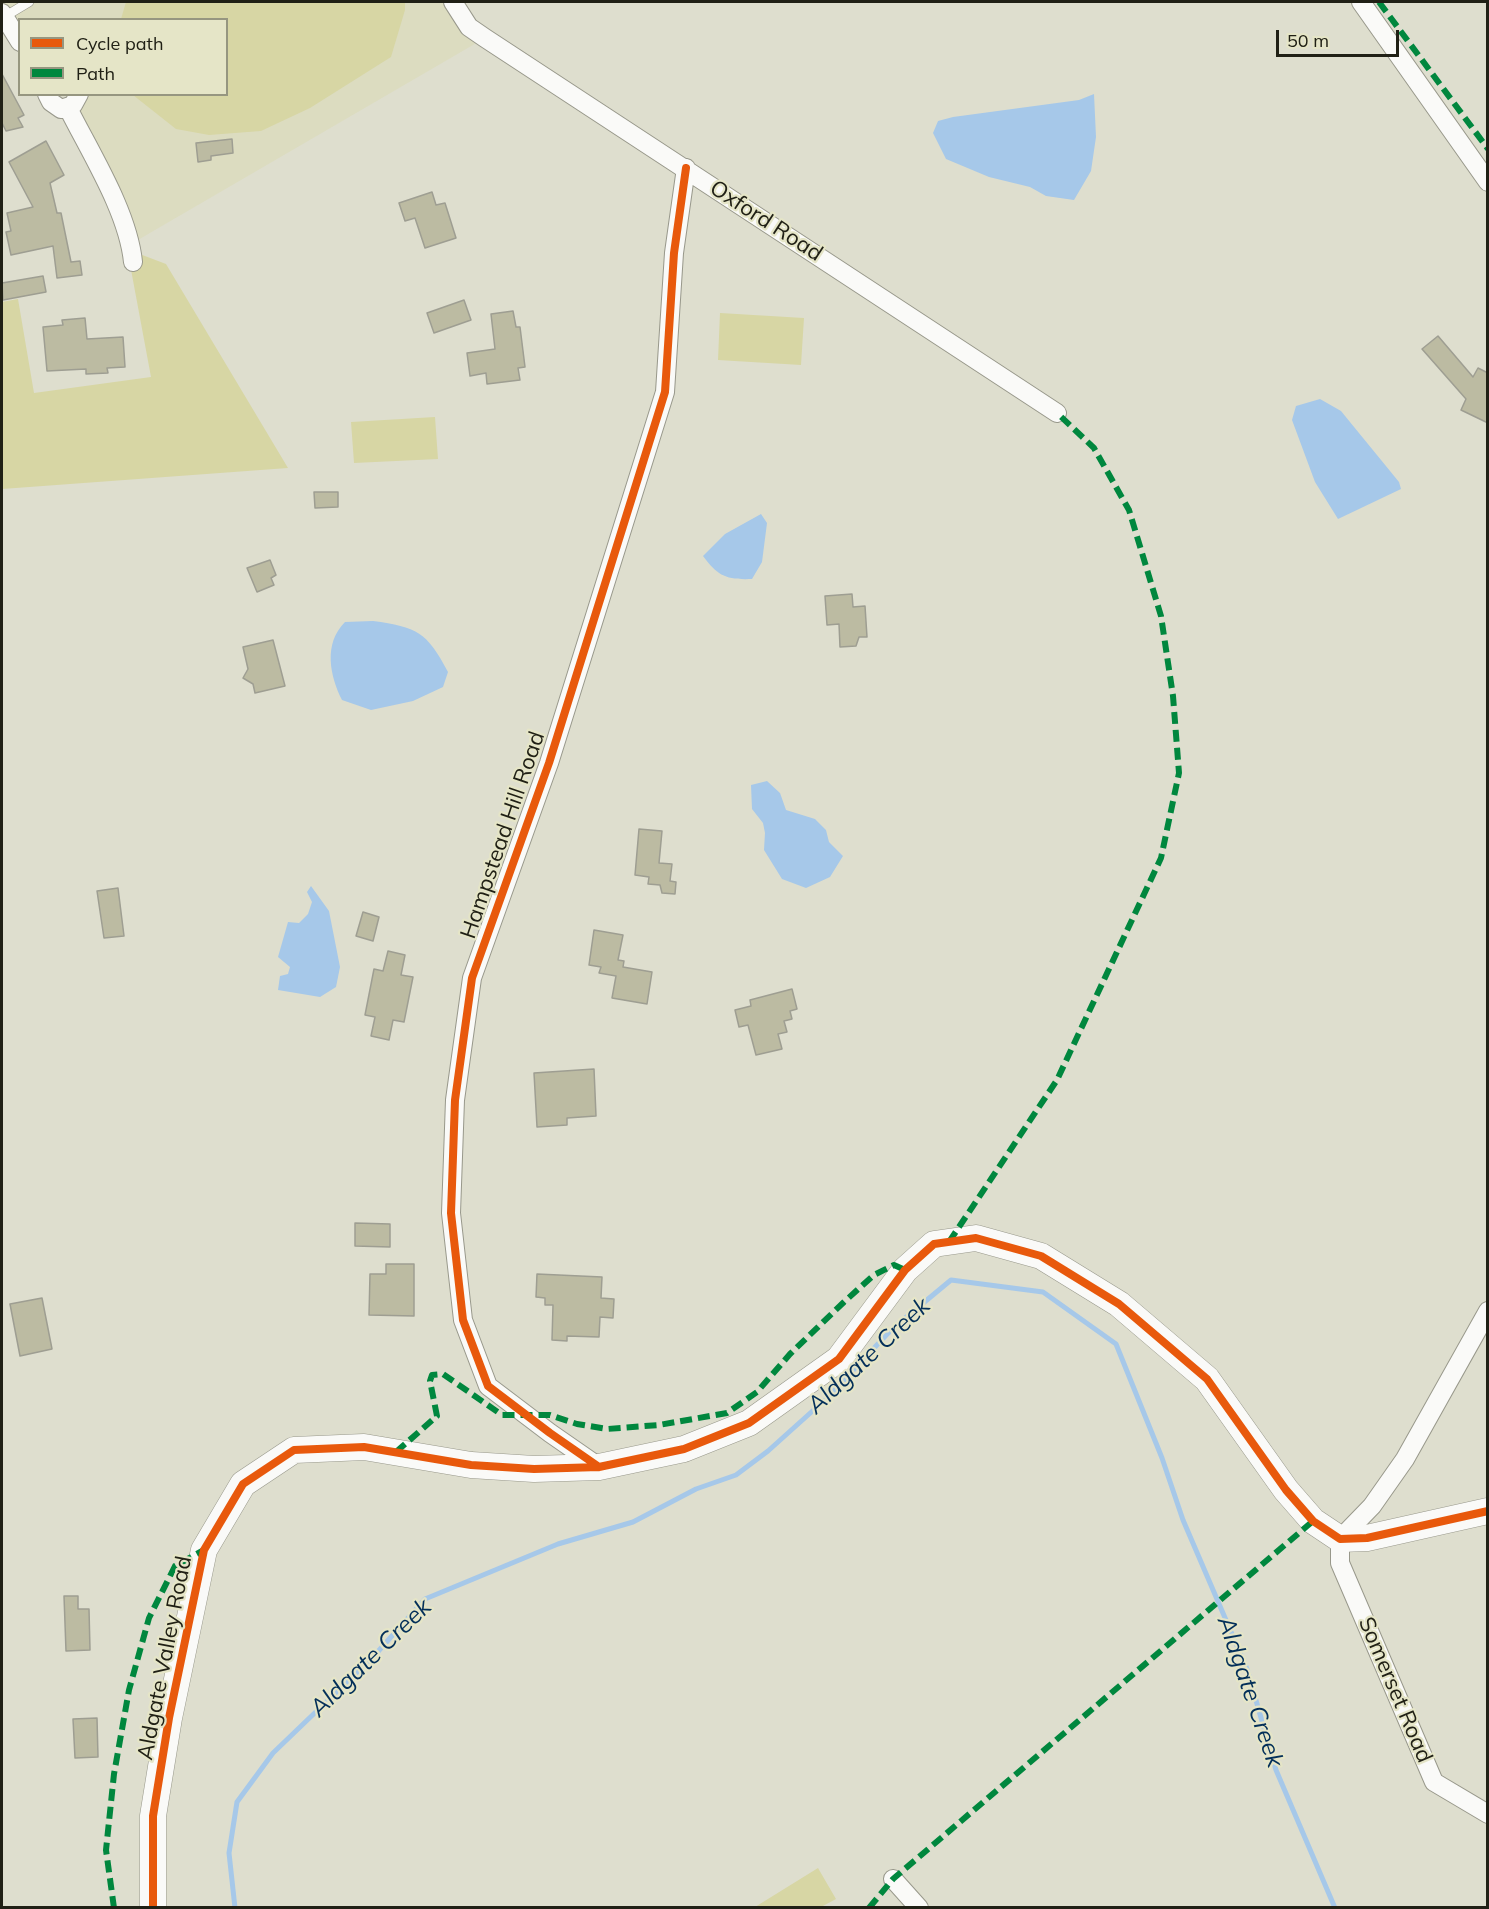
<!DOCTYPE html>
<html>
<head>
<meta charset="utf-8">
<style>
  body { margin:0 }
  #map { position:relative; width:1489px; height:1909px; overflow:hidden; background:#dedece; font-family:Mulish,sans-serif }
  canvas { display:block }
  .frame { position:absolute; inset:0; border:3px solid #202015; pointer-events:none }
  .legend { position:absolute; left:18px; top:18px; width:210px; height:78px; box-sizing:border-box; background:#e5e5c7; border:2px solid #969680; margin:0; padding:8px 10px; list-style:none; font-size:18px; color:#202015 }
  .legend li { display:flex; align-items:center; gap:12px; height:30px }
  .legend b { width:30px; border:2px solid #969680 }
  .scale { position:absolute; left:1276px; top:30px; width:123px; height:27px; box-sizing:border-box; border:3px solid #202015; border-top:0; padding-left:8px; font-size:18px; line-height:21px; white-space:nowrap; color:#202015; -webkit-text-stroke:4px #e5e5c7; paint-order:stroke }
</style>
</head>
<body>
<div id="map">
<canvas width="1489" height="1909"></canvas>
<div class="frame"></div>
<ul class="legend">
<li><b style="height:8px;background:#e8590c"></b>Cycle path</li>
<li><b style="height:8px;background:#00873e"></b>Path</li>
</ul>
<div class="scale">50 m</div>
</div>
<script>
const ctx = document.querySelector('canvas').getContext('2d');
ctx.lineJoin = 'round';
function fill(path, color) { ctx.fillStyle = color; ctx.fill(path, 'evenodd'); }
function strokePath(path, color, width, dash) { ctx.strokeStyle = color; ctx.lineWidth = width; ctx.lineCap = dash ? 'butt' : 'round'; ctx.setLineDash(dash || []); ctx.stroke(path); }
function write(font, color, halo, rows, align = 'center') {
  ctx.font = font + ' Mulish,sans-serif'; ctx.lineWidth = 4.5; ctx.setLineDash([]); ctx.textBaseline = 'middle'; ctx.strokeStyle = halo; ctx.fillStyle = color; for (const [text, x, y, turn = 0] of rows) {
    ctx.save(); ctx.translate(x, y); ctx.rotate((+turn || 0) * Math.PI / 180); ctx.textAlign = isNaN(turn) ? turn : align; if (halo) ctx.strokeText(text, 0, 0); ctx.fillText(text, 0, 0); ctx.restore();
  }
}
fill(new Path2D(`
  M2 2H453L485 38 131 244 68 108 79 95 226 94V20H20L19 42 2 13Z`), '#dcdcc0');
fill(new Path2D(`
  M126 2H405V10L391 57 310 108 261 131 209 135 176 129 133 95 226 94V20L121 19Z
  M124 232 137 253 166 264 288 468 2 489V302L18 299 34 393 151 377Z
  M720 313 804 318 801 365 718 360Z
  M435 417 438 459 354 463 351 422Z
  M818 1868 836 1899 821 1907H755Z`), '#d7d6a4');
fill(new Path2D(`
  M1094 94 1096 137 1091 171 1074 200 1046 196 1030 187 989 177 946 159 933 133 938 121 953 117 1079 100Z
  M1320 399 1341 411 1399 482 1401 489 1338 519 1315 482 1292 420 1296 406Z
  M761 514 767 523 762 562 752 579C726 580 718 576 703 556L725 534Z
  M373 621C417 627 427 632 448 672L443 687 413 701 371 710 342 700C330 676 323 644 345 622Z
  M767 781 780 793 786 810 815 819 826 830 829 842 843 856 830 877 806 888 782 879 764 850 765 833 763 823 752 809 751 785Z
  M311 886 329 911 340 967 336 987 320 997 278 990 280 976 288 974 290 967 278 957 288 922 299 923 308 914 312 902 307 892Z`), '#a6c8e9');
strokePath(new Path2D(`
  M235 1908 229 1853 237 1802 273 1753 374 1656 425 1599 558 1544 633 1522 696 1489 736 1475 768 1451 827 1398 892 1329 951 1280 1043 1292 1116 1344 1162 1458 1183 1520 1247 1669 1276 1770 1335 1908`), '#a6c8e9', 5);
const building = new Path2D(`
  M2 74 24 115 18 118 23 127 6 131 2 123Z
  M232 139 233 153 211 156V160L198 162 196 143Z
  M46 141 64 175 50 183 57 213H61L71 262 80 261 82 275 57 278 53 246 11 255 6 232 11 231 7 213 33 207 9 162Z
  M432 192 436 205 445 203 456 238 425 248 415 218 405 221 399 203Z
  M43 276 46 292 3 300 2 283Z
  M464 300 471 320 434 333 427 313Z
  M513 311 516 327H520L525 367 518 368 520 380 487 384 486 373 470 376 467 353 495 349 491 314Z
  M85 318 87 339 123 337 125 367 107 368 108 373 86 374V369L47 371 43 327 63 325 62 320Z
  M1438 336 1473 377 1478 368 1488 373V423L1461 410 1466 399 1422 349Z
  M314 492H338V507L315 508Z
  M270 560 276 575 271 578 274 585 257 592 247 568Z
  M852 594 853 607 865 606 867 637H859L856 646 840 647 839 624 827 625 825 596Z
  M273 640 285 686 255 693 253 684 243 678 248 669 243 647Z
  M639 829 662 831 659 863 672 864 670 881 676 882 675 894 662 893 660 885 648 884 649 877 635 875Z
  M118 888 124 936 104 938 97 891Z
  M363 912 379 917 373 941 356 936Z
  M594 930 623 935 618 960 624 961 623 967 652 972 647 1004 612 998 616 976 599 973 601 967 589 965Z
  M388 951 405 955 401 975 413 977 404 1022 393 1020 389 1040 371 1036 375 1017 365 1015 374 969 383 971Z
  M792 989 797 1009 790 1011 792 1019 784 1021 787 1032 778 1034 782 1049 756 1055 748 1025 739 1027 735 1010 751 1006 750 1000Z
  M594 1069 596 1116 567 1118V1125L537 1127 534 1073Z
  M355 1223 390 1224V1247L355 1246Z
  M386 1264H414V1316L369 1315 370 1274H386Z
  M537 1274 602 1277 601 1298 614 1299 613 1318 600 1317 599 1337 567 1336V1341L552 1340 553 1305H545V1298L536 1297Z
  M42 1298 52 1349 20 1356 10 1304Z
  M64 1596H78V1609H89L90 1650 66 1651Z
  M97 1718 98 1757 75 1758 73 1719Z`);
fill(building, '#bcbba2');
strokePath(building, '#9e9e92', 1.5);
const lane = new Path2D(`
  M4 17 29 2`);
const street = new Path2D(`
  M453 2 469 27 485 38 1057 413
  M1361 2 1488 182
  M2 13 20 42
  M47 94 51 102 61 109 73 105 79 94
  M68 108C91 154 128 212 133 262
  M1488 1311 1405 1459 1372 1506 1340 1539V1563L1434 1782 1488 1814
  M599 1467 550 1433 488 1386 463 1320 451 1213 455 1100 472 978 549 763 665 392 674 253 686 168
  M893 1879 919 1908`);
const secondary = new Path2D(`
  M153 1908V1816L169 1718 204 1550 243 1484 294 1450 364 1447 471 1465 534 1469 599 1467 684 1449 749 1423 839 1359 905 1270 934 1244 976 1238 1041 1256 1119 1304 1207 1379 1286 1490 1313 1521 1340 1539 1367 1538 1488 1511`);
strokePath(lane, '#98988b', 10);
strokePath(street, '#98988b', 20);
strokePath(secondary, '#98988b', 27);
strokePath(lane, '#fafaf8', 9);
strokePath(street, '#fafaf8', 18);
strokePath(secondary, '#fafaf8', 26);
strokePath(new Path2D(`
  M1379 2 1488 149
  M949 1242 1057 1080 1161 858 1179 773 1173 696 1161 616 1129 510 1094 448 1057 413
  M396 1452 437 1416 430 1381 432 1375 443 1374 502 1415H550L577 1424 607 1429 659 1425 727 1413 757 1392 790 1354 844 1302 874 1275 894 1265 905 1270
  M114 1908 106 1850 114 1774 129 1690 149 1618 175 1566 204 1550
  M869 1908 893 1879 1313 1521`), '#00873e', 6, [12, 6]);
strokePath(new Path2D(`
  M599 1467 550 1433 488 1386 463 1320 451 1213 455 1100 472 978 549 763 665 392 674 253 686 168
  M153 1908V1816L169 1718 204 1550 243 1484 294 1450 364 1447 471 1465 534 1469 599 1467 684 1449 749 1423 839 1359 905 1270 934 1244 976 1238 1041 1256 1119 1304 1207 1379 1286 1490 1313 1521 1340 1539 1367 1538 1488 1511`), '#e8590c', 8);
write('22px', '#202015', '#e5e5c7', [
  ["Oxford Road",766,221,33],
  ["Hampstead Hill Road",503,835,-71],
  ["Aldgate Valley Road",165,1658,-79],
  ["Somerset Road",1395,1690,67]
]);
write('italic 24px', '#032f59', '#e5e5c7', [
  ["Aldgate Creek",869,1356,-43],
  ["Aldgate Creek",371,1658,-44],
  ["Aldgate Creek",1250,1692,71]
]);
</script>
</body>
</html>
